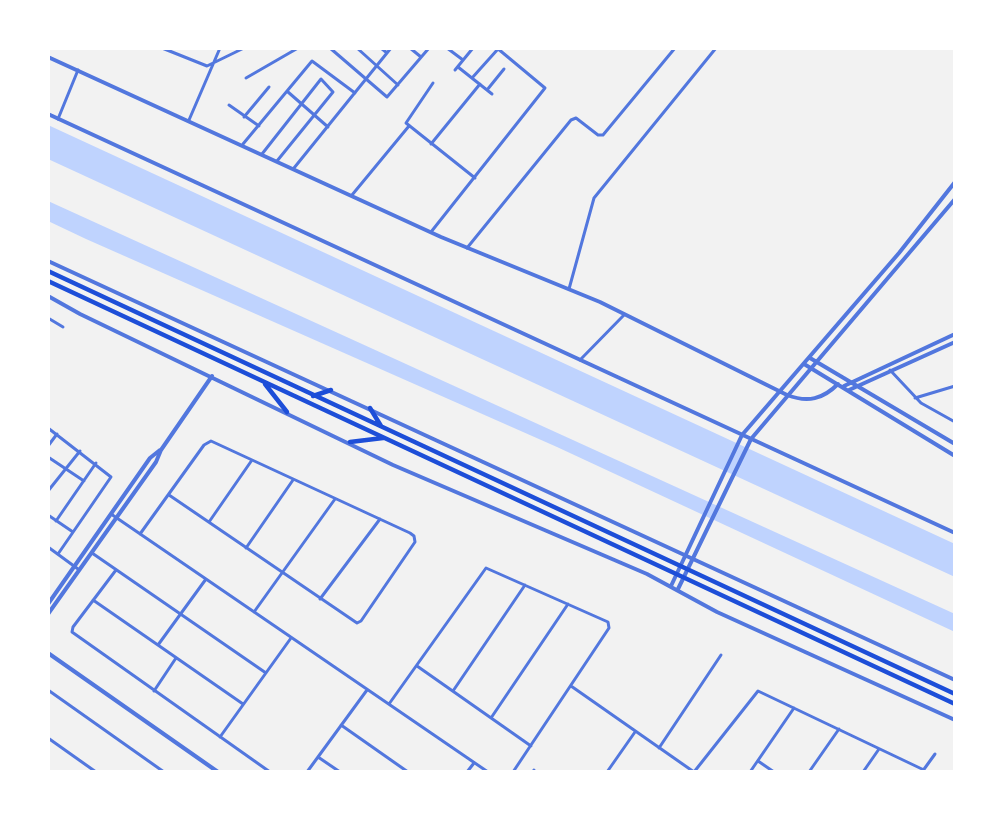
<!DOCTYPE html>
<html>
<head>
<meta charset="utf-8">
<style>
  body { margin:0 }
  #map { position:relative; width:1003px; height:820px; overflow:hidden; background:#f2f2f2; font-family:"Work Sans",sans-serif }
  canvas { display:block }
  .frame { position:absolute; inset:0; border:50px solid #fff; pointer-events:none }
</style>
</head>
<body>
<div id="map">
<canvas width="1003" height="820"></canvas>
<div class="frame"></div>
</div>
<script>
const ctx = document.querySelector('canvas').getContext('2d');
ctx.lineJoin = 'round';
function fill(path, color) { ctx.fillStyle = color; ctx.fill(path, 'evenodd'); }
function strokePath(path, color, width, dash) { ctx.strokeStyle = color; ctx.lineWidth = width; ctx.lineCap = dash ? 'butt' : 'round'; ctx.setLineDash(dash || []); ctx.stroke(path); }
fill(new Path2D(`
  M48 125 955 544V577L48 159Z
  M48 201 955 614V632L557 447 86 239 48 221Z`), '#bfd3fe');
strokePath(new Path2D(`
  M162 48 207 66 244 48
  M330 48 387 97 429 48
  M357 48 398 85
  M381 48 387 53
  M410 48 421 57
  M447 48 463 60
  M458 67 492 94
  M455 70 473 48
  M246 78 298 48
  M472 78 498 49
  M433 83 406 123 475 178
  M487 90 504 69
  M288 92 328 127
  M229 105 259 126
  M244 117 269 87
  M58 119 78 70
  M189 120 220 48
  M243 144 312 61 355 93
  M431 144 480 84
  M262 154 321 79 333 92 277 161
  M294 168 391 48
  M352 195 409 126
  M431 232 545 88 497 48
  M467 248 571 120 576 118 598 135H603L675 48
  M569 289 594 198 716 48
  M48 318 63 327
  M580 360 624 315
  M890 370 921 403 955 422
  M915 398 955 386
  M48 428 111 477 58 554
  M48 446 57 434
  M48 457 84 481
  M48 491 80 451
  M111 514 488 772
  M48 515 73 532
  M56 521 96 463
  M209 522 252 460
  M140 534 204 445 211 441 410 533 414 536 415 542 361 621 357 623 169 495
  M48 547 78 569
  M246 548 293 480
  M92 553 266 673
  M116 570 73 627 72 632 270 772
  M320 599 380 519
  M93 600 243 704
  M254 612 335 499
  M158 645 206 579
  M417 666 531 746
  M571 686 694 772
  M48 690 164 772
  M154 691 176 658
  M453 691 525 585
  M389 704 486 568 608 622 609 628 513 772
  M491 718 568 604
  M341 725 408 772
  M220 737 291 638
  M48 738 96 772
  M659 748 721 655
  M318 757 340 772
  M758 761 774 772
  M307 772 367 690
  M467 772 474 763
  M533 772 534 770
  M607 772 635 732
  M694 772 758 691 924 770
  M750 772 794 708
  M809 772 839 729
  M863 772 879 749
  M922 772 935 754
  M954 772 955 770`), '#5277de', 3);
strokePath(new Path2D(`
  M48 57 441 237 600 302 787 395C808 403 823 399 838 384
  M48 114 955 533
  M48 261 955 680
  M48 296 80 314 393 465 647 574 717 612 955 720
  M810 358 955 444
  M804 364 955 456
  M844 386 955 334
  M849 390 955 342
  M671 586 742 435 899 253 955 182
  M678 589 751 439 955 199
  M48 604 150 458 160 450
  M48 614 156 462 161 450 212 376
  M48 653 218 772`), '#5277de', 4);
strokePath(new Path2D(`
  M48 271 955 694
  M48 281 955 704
  M265 384 287 412
  M313 396 331 390
  M370 408 381 426
  M350 442 383 438`), '#1d4ed8', 4.5);
</script>
</body>
</html>
